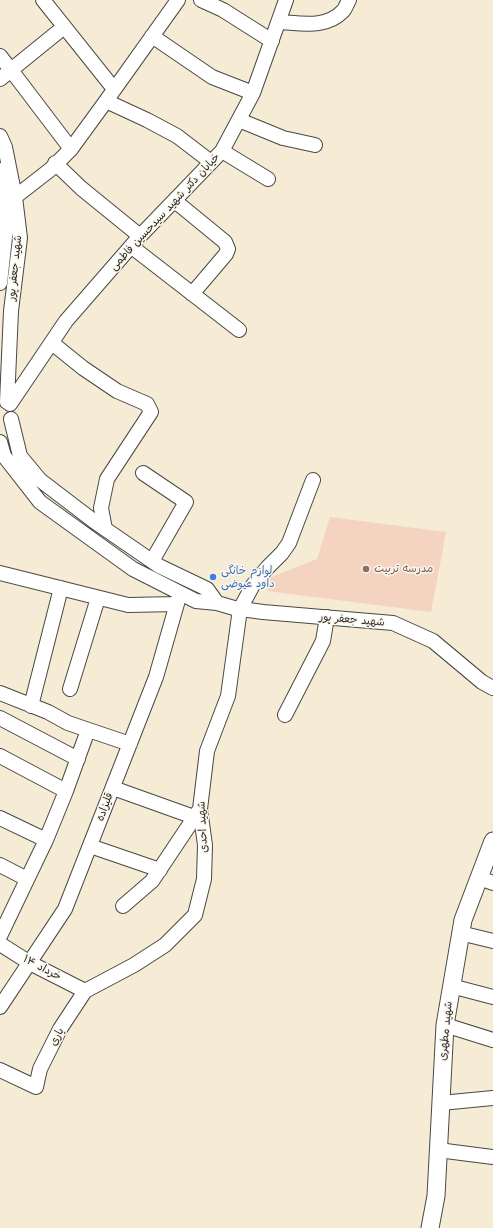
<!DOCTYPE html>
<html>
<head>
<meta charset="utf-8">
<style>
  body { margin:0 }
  canvas { display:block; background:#f6ebd5 }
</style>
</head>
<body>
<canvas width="493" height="1228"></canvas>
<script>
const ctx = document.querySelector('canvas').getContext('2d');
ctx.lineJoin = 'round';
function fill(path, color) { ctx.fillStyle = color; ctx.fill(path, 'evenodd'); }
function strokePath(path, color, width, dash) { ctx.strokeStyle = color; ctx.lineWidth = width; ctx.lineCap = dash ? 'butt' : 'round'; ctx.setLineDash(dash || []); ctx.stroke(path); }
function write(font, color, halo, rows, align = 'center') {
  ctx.font = font + ' "Shantell Sans","Playpen Sans Arabic",sans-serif'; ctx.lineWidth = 3; ctx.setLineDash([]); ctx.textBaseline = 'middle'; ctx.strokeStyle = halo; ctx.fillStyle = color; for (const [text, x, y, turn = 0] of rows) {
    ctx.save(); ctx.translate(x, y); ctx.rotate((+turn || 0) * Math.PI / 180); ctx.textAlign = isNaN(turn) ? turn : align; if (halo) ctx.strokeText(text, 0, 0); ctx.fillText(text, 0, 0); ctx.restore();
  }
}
fill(new Path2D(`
  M330 517 446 532 431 612 267 591 269 578 317 559Z`), '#f4d3c1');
const minor = new Path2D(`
  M43 0 114 89
  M201 0 223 10 272 41
  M279 22C301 23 326 29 343 11 346 8 347 3 349 0
  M64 27 11 70 71 149
  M152 36 212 77 253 93
  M0 56 11 70 0 79
  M106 101 147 120 177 136 211 162
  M239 120 283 138 315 145
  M0 136 5 147 15 197 20 238 11 311 7 402
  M222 151 268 179
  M55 163 81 188 140 236
  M0 170 6 228 0 283
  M15 197 51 169 71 149 106 101 178 0
  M175 201 225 242 228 249 226 254 192 294
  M132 247 239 330
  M52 343 83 368 117 391 147 404 151 412 107 479 101 508 105 529
  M10 404 66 321 140 236 222 151 253 93 286 0
  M11 419 20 456 40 480 95 522 159 566 207 589 217 603
  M0 442 4 456 40 502 133 569 196 601 217 603 234 608 263 612 393 623 433 641 482 682 493 688
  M143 473 186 502 152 561
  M0 573 128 605 177 604
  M70 689 98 598
  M0 693 48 712 68 723 130 744
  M31 706 61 588
  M285 715 323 641 327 617
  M0 718 78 759
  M0 756 66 791
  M113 788 194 817
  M0 818 46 840 0 936
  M46 840 66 791 88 730
  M90 846 160 870
  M0 865 27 879
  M479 878 493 883
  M123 906 152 881 200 809
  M460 933 493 941
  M0 944 30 963 85 991
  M451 986 493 997
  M0 1007 65 909 156 677 180 593
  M445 1025 493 1040
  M0 1070 36 1087 40 1069 60 1029 85 991 134 965 165 945 195 915 204 879 205 845 200 809 207 751 228 696 240 609 253 585 267 568 282 553 289 543 313 480
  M441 1103 493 1098
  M438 1150 493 1157`);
const major = new Path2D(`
  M430 1228 436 1196 445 1025 463 920 493 841`);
strokePath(minor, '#494844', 16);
strokePath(major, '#494844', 19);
strokePath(minor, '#fff', 14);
strokePath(major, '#fff', 17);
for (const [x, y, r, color] of [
  [366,569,4,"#8d6e63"],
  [213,577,4,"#3f7fe0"]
]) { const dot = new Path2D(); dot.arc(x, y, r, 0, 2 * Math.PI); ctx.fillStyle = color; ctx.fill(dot); strokePath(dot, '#fbf7ec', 1.5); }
write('11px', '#2b2b2b', '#fbf7ec', [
  ["خیابان دکتر شهید سیدحسین فاطمی",165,212,-47],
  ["شهید جعفر پور",15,268,-84],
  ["شهید جعفر پور",352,620,5],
  ["قلیزاده",105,807,-69],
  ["شهید احدی",203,827,-93],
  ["۱۴ خرداد",42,968,28],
  ["شهید مطهری",446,1031,-84],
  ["یاری",57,1037,-62]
]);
write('11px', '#785e54', '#fbf7ec', [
  ["مدرسه تربیت",374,569]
], 'left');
write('11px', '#366cbe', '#fbf7ec', [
  ["لوازم خانگی",221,571],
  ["داود عیوضی",221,584]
], 'left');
</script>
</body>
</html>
